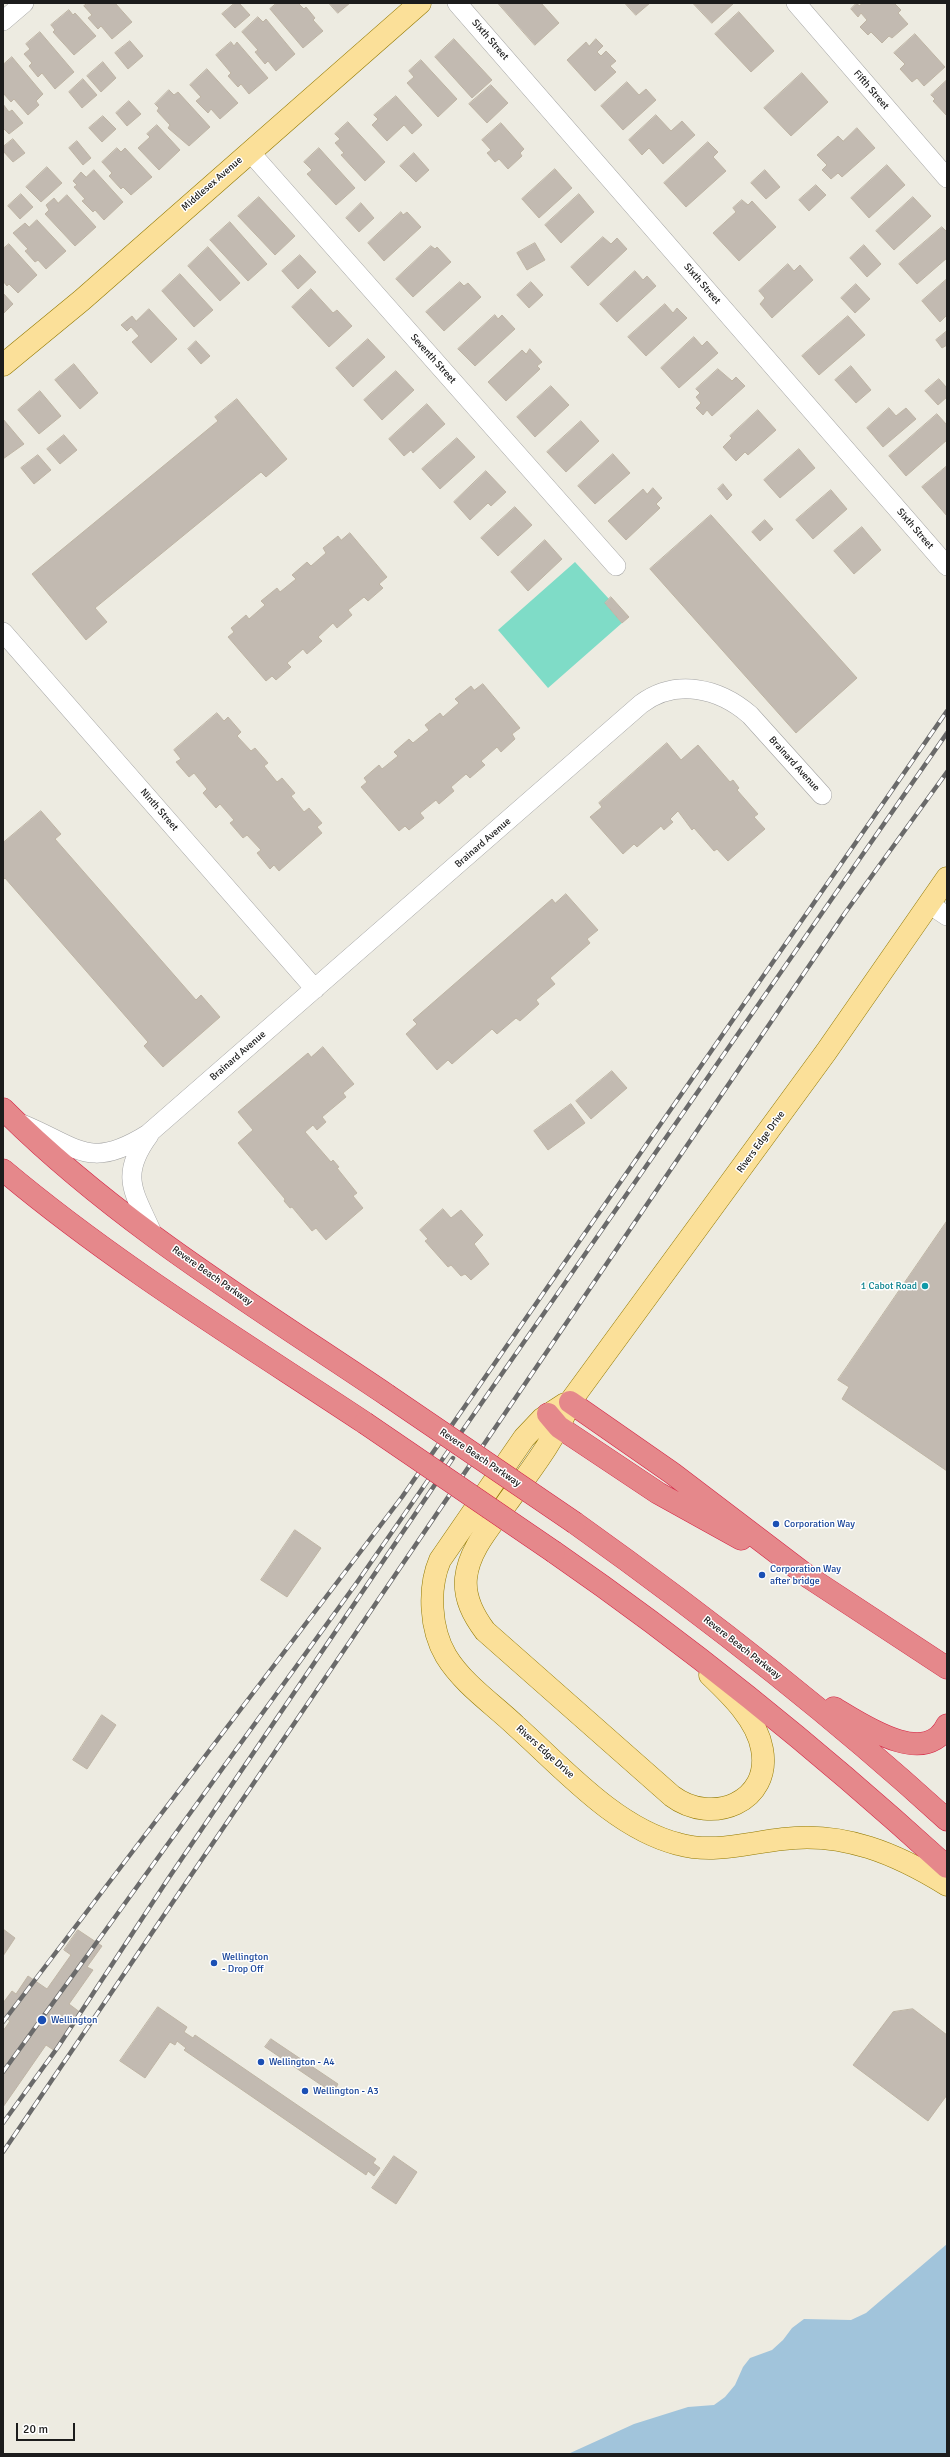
<!DOCTYPE html>
<html>
<head>
<meta charset="utf-8">
<style>
  body { margin:0 }
  #map { position:relative; width:950px; height:2457px; overflow:hidden; background:#edebe1; font-family:Signika,sans-serif }
  canvas { display:block }
  .frame { position:absolute; inset:0; border:4px solid #1c1c1c; pointer-events:none }
  .scale { position:absolute; left:16px; top:2423px; width:59px; height:18px; box-sizing:border-box; border:2px solid #1c1c1c; border-top:0; padding-left:5px; font-size:12px; line-height:14px; white-space:nowrap; color:#1c1c1c; -webkit-text-stroke:3px #fff; paint-order:stroke }
</style>
</head>
<body>
<div id="map">
<canvas width="950" height="2457"></canvas>
<div class="frame"></div>
<div class="scale">20 m</div>
</div>
<script>
const ctx = document.querySelector('canvas').getContext('2d');
ctx.lineJoin = 'round';
function fill(path, color) { ctx.fillStyle = color; ctx.fill(path, 'evenodd'); }
function strokePath(path, color, width, dash) { ctx.strokeStyle = color; ctx.lineWidth = width; ctx.lineCap = dash ? 'butt' : 'round'; ctx.setLineDash(dash || []); ctx.stroke(path); }
function write(font, color, halo, rows, align = 'center') {
  ctx.font = font + ' Signika,sans-serif'; ctx.lineWidth = 3; ctx.setLineDash([]); ctx.textBaseline = 'middle'; ctx.strokeStyle = halo; ctx.fillStyle = color; for (const [text, x, y, turn = 0] of rows) {
    ctx.save(); ctx.translate(x, y); ctx.rotate((+turn || 0) * Math.PI / 180); ctx.textAlign = isNaN(turn) ? turn : align; if (halo) ctx.strokeText(text, 0, 0); ctx.fillText(text, 0, 0); ctx.restore();
  }
}
fill(new Path2D(`
  M575 562 609 599 605 603 622 623 548 688 498 630Z`), '#7fdcc7');
fill(new Path2D(`
  M947 2244V2454H568L634 2424 688 2407 714 2405 725 2397 735 2385 743 2367 750 2358 772 2350 783 2340 792 2328 804 2319 851 2320 866 2313Z`), '#a1c4db');
const building = new Path2D(`
  M88 3H115L132 22 112 39 101 26 98 29 88 18 92 15 84 6Z
  M235 3H239L250 15 235 28 222 14Z
  M277 3H298L304 9 306 7 315 18 313 20 323 31 303 48 270 9Z
  M329 3H350L338 13Z
  M498 3H541L559 23 535 45Z
  M625 3H650L636 15Z
  M693 3H734L712 23Z
  M857 3 859 6 863 3H894L901 10 898 13 908 24 892 38 889 36 882 43 871 32 868 35 860 27 867 20 861 13 858 17 851 9Z
  M69 10 73 15 75 13 96 36 74 55 53 32 55 30 51 25Z
  M739 12 774 51 751 72 715 34Z
  M258 17 263 22 266 19 295 54 276 71 268 61 265 64 255 52 258 50 242 32Z
  M40 32 74 72 55 89 42 73 38 77 29 66 32 63 24 54 30 49 26 44Z
  M915 34 945 67 924 86 917 78 912 82 900 69 905 64 894 53Z
  M454 39 492 80 472 98 435 57Z
  M596 39 603 46 597 52 601 56 606 51 616 61 610 66 616 72 595 91 567 60 586 42 589 46Z
  M130 41 143 56 128 69 115 53Z
  M231 42 234 46 237 42 268 78 249 94 241 84 238 87 228 76 231 73 216 55Z
  M12 57 43 94 36 101 39 105 28 115 14 99 11 102 3 93V65Z
  M421 60 457 99 438 117 407 83 414 77 409 71Z
  M103 62 116 78 101 92 87 76Z
  M207 69 238 103 220 119 211 109 208 113 196 101 201 97 190 85Z
  M802 73 828 102 791 136 764 108Z
  M83 79 97 95 82 108 69 92Z
  M947 80V116L933 101 935 99 931 95Z
  M627 82 639 95 646 89 656 100 623 130 601 106Z
  M491 85 508 103 487 123 469 104Z
  M169 90 174 95 178 92 210 127 189 146 168 128 170 125 157 111 159 108 155 104Z
  M396 96 422 125 412 134 404 125 387 141 372 125 378 119 374 115Z
  M129 101 141 114 127 126 116 113Z
  M3 104 9 112 12 110 23 123 9 134 3 128Z
  M656 115 671 131 682 121 695 135 663 164 649 148 642 155 629 140Z
  M103 116 116 129 102 142 89 128Z
  M348 122 385 162 365 181 341 155 344 153 335 143 340 139 335 134Z
  M501 123 524 149 520 153 522 156 508 169 499 159 495 162 487 153 491 150 482 140Z
  M157 125 180 150 159 170 138 148 150 137 147 134Z
  M857 128 875 148 842 177 838 173 831 179 822 170 827 165 817 155 838 136 843 141Z
  M13 139 25 153 13 162 3 151V147Z
  M77 141 91 158 83 165 69 148Z
  M708 142 718 152 713 157 726 171 686 207 664 183Z
  M117 148 121 152 125 148 152 177 131 195 123 187 121 189 109 176 112 173 102 162Z
  M319 148 355 188 336 205 307 174 312 170 304 162Z
  M414 153 429 170 416 182 400 166Z
  M887 165 905 185 869 218 851 198Z
  M47 167 62 183 41 202 26 187Z
  M555 169 572 188 539 218 522 199Z
  M94 170 123 202 104 220 95 210 93 212 82 201 85 199 74 187 77 185 73 181 81 172 86 177Z
  M765 170 780 187 766 199 751 183Z
  M816 185 826 195 809 211 799 200Z
  M21 194 33 207 20 219 8 206Z
  M579 194 594 212 561 243 545 225Z
  M67 195 96 227 75 246 45 214 49 210 46 205 54 198 58 203Z
  M259 197 295 236 275 255 238 216Z
  M913 197 931 216 894 250 876 231Z
  M742 200 748 205 752 201 776 227 739 261 713 233 736 212 733 208Z
  M361 203 374 218 359 232 346 218Z
  M401 212 403 215 407 212 421 227 384 261 368 243Z
  M37 220 66 251 46 269 38 260 35 262 25 251 28 249 13 233 25 223 29 227Z
  M230 222 267 264 248 281 210 240Z
  M942 227 947 232V258L917 284 899 264Z
  M603 237 611 244 617 238 627 249 588 286 571 267Z
  M535 243 545 260 527 270 517 253Z
  M9 244 37 275 18 293 9 284 7 286 3 281V249Z
  M864 245 881 264 867 277 850 258Z
  M431 246 435 249 437 247 451 262 413 297 396 279Z
  M208 247 240 283 220 301 188 266Z
  M300 255 316 272 298 289 282 271Z
  M788 264 794 271 800 265 813 280 772 318 760 304 765 298 759 291Z
  M635 271 643 280 647 276 656 286 617 322 600 304Z
  M180 274 213 310 194 327 162 291Z
  M947 279V315L940 322 922 301Z
  M460 282 464 286 468 283 481 297 444 331 426 312Z
  M531 282 543 295 529 308 517 295Z
  M856 284 870 299 855 313 841 298Z
  M311 289 333 313 337 310 352 326 329 347 292 307Z
  M3 293 13 304 3 314Z
  M665 304 673 313 677 308 687 318 646 356 628 337Z
  M149 309 177 339 151 363 132 342 139 336 131 327 127 331 121 325 132 316 136 321Z
  M495 315 498 319 502 315 515 329 475 366 458 349Z
  M848 316 865 335 819 375 802 356Z
  M947 331V345L942 348 936 340Z
  M694 337 702 346 707 341 718 353 679 388 661 368Z
  M368 339 385 357 353 387 336 368Z
  M196 341 210 356 201 364 188 349Z
  M530 349 542 362 537 366 540 369 506 401 488 382 522 350 526 354Z
  M74 364 98 393 80 409 55 380Z
  M851 366 871 390 856 403 835 380Z
  M718 369 732 381 736 377 745 386 712 416 707 410 703 415 696 408 701 403 696 397 700 393 696 389Z
  M396 371 414 390 382 420 364 400Z
  M939 379 947 388V397L938 405 925 391Z
  M551 386 569 405 535 437 517 417Z
  M40 391 61 416 39 434 18 410Z
  M237 399 287 459 266 477 261 472 95 608 107 622 86 640 32 574 218 421 215 417Z
  M427 404 445 424 413 453 411 450 404 456 389 439Z
  M889 408 896 416 906 408 916 419 883 447 867 428Z
  M758 410 776 430 748 455 745 452 736 461 723 447 732 438 730 436Z
  M937 414 947 425V440L906 476 889 456Z
  M3 419 24 444 3 459Z
  M581 421 599 441 566 472 547 452Z
  M64 435 77 450 60 464 47 449Z
  M457 438 475 457 440 489 422 469Z
  M799 449 815 468 780 498 764 480Z
  M613 454 630 473 595 504 578 486Z
  M38 455 51 470 34 484 21 468Z
  M947 466V516L922 487Z
  M486 471 506 492 491 506 488 503 470 520 454 502Z
  M723 484 732 495 727 500 718 489Z
  M653 488 662 498 656 504 660 508 626 540 608 521 643 489 647 494Z
  M831 490 847 509 813 539 796 520Z
  M515 507 532 525 498 556 481 538Z
  M711 515 857 678 796 733 650 569Z
  M765 520 773 529 760 541 752 532Z
  M862 527 881 550 854 574 834 551Z
  M350 533 387 577 379 584 383 588 368 601 364 597 348 610 352 615 337 628 333 623 318 637 322 641 307 654 303 649 287 663 291 667 276 680 272 676 266 681 228 637 234 632 231 628 246 615 249 619 265 605 261 601 277 588 280 592 296 579 292 575 307 562 311 566 326 553 323 548 338 536 341 540Z
  M545 540 562 559 528 591 511 572Z
  M611 597 629 617 622 623 605 603Z
  M483 684 520 728 512 734 515 739 501 752 497 747 481 761 485 765 470 778 466 774 451 787 454 791 439 804 436 800 420 813 424 818 409 830 405 826 399 831 361 787 367 782 364 778 379 765 382 769 398 756 394 752 409 739 413 743 429 730 425 725 440 713 443 717 459 703 455 699 471 686 474 690Z
  M217 713 224 721 228 717 241 732 237 736 251 751 255 748 268 763 264 766 277 782 282 778 295 793 291 796 304 812 309 808 322 823 317 827 322 833 279 871 274 865 270 869 257 853 261 850 247 835 243 838 230 823 234 820 220 804 216 808 203 793 207 789 194 773 189 777 176 762 181 759 174 750Z
  M667 743 681 760 698 745 730 782 733 780 739 788 737 790 758 814 754 817 765 829 728 861 717 849 714 851 694 828 692 830 678 811 670 819 673 822 664 830 661 826 637 847 634 844 623 854 590 817 602 807 599 803Z
  M41 811 61 834 55 839 196 1000 201 995 220 1017 163 1067 144 1046 148 1042 5 878 3 880V843Z
  M566 894 598 930 587 939 590 943 550 978 555 984 536 1000 539 1004 520 1021 516 1018 497 1034 492 1029 452 1064 448 1060 437 1070 406 1034 417 1024 413 1020 552 899 555 903Z
  M323 1047 354 1084 343 1093 346 1097 322 1117 326 1122 317 1130 313 1125 305 1132 331 1162 333 1160 339 1167 337 1168 357 1193 353 1196 363 1208 326 1240 316 1228 312 1231 292 1207 290 1208 284 1201 285 1199 238 1143 253 1130 238 1112 308 1053 311 1057Z
  M612 1071 627 1088 591 1119 576 1101Z
  M571 1104 585 1123 548 1150 534 1131Z
  M443 1209 451 1218 461 1210 483 1235 474 1244 489 1264 471 1280 465 1274 461 1276 451 1265 448 1267 425 1241 428 1239 420 1230Z
  M947 1221V1471L842 1399 849 1387 838 1380Z
  M295 1530 321 1548 287 1597 261 1580Z
  M102 1715 116 1725 87 1769 73 1760Z
  M3 1929 15 1938 3 1956Z
  M78 1930 102 1946 87 1967 93 1970 69 2004 81 2013 55 2051 46 2045 3 2107V2031L10 2021 3 2016V2003L12 1991 16 1994 28 1976 47 1989 71 1955 64 1950Z
  M158 2007 187 2027 184 2032 193 2038 195 2035 376 2159 373 2163 380 2168 374 2176 368 2171 366 2175 184 2050 186 2048 177 2041 175 2045 170 2042 145 2078 120 2061Z
  M913 2009 947 2035V2095L928 2121 853 2065 893 2012Z
  M271 2039 338 2084 333 2093 265 2047Z
  M394 2156 417 2172 396 2204 372 2188Z`);
fill(building, '#c2bab1');
strokePath(building, '#beb4a4', 1);
const minor = new Path2D(`
  M457 3 947 566
  M796 3 947 178
  M3 21 24 3
  M250 152 616 566
  M3 632 315 989
  M929 904 947 916
  M22 1124C78 1147 89 1171 148 1134L641 704C676 678 719 688 750 715L822 795
  M149 1135C118 1177 135 1193 153 1235`);
const major = new Path2D(`
  M3 365 82 300 420 3
  M565 1404 542 1419 524 1438 440 1560C428 1588 430 1629 446 1656 463 1684 493 1704 516 1726 563 1768 615 1828 678 1844 713 1854 747 1843 783 1839 843 1831 897 1854 947 1885
  M710 1675C731 1695 757 1720 762 1749 772 1802 712 1826 672 1796L485 1631C473 1615 464 1598 466 1578 469 1549 491 1526 507 1503 530 1471 555 1440 570 1402L826 1052 947 878`);
const highway = new Path2D(`
  M3 1109C116 1222 255 1306 387 1395
  M3 1170C116 1265 243 1342 365 1423
  M570 1402 672 1473 810 1578 947 1668
  M548 1414 559 1427 658 1493 741 1539
  M575 1523C704 1615 830 1713 947 1820
  M554 1552C693 1648 823 1754 947 1867
  M834 1708C861 1724 926 1769 947 1725`);
strokePath(minor, '#a3a3a3', 20);
strokePath(major, '#927901', 23);
strokePath(highway, '#d42545', 23);
strokePath(minor, '#fff', 19);
strokePath(major, '#fbe099', 22);
strokePath(highway, '#e5888b', 22);
const rail = new Path2D(`
  M3 2022 402 1497 947 711
  M3 2072 358 1581 947 733
  M3 2123 58 2047 168 1879 453 1458
  M3 2152 845 913 947 772`);
strokePath(rail, '#6a6a6a', 4.5);
strokePath(rail, '#fff', 3, [9]);
const highwayBridge = new Path2D(`
  M387 1395 575 1523
  M365 1423 554 1552`);
strokePath(highwayBridge, '#d42545', 23, []);
strokePath(highwayBridge, '#e5888b', 22);
for (const [x, y, r, color] of [
  [925,1286,4,"#0f9aa8"],
  [776,1524,4,"#1a4fb4"],
  [762,1575,4,"#1a4fb4"],
  [214,1963,4,"#1a4fb4"],
  [42,2020,5,"#1a4fb4"],
  [261,2062,4,"#1a4fb4"],
  [305,2091,4,"#1a4fb4"]
]) { const dot = new Path2D(); dot.arc(x, y, r, 0, 2 * Math.PI); ctx.fillStyle = color; ctx.fill(dot); strokePath(dot, '#fff', 1.5); }
write('10px', '#1c1c1c', '#fff', [
  ["Sixth Street",490,40,49],
  ["Fifth Street",871,90,49],
  ["Middlesex Avenue",212,184,-41],
  ["Sixth Street",702,284,49],
  ["Seventh Street",433,359,48],
  ["Sixth Street",915,529,49],
  ["Brainard Avenue",794,764,48],
  ["Ninth Street",159,810,49],
  ["Brainard Avenue",483,843,-41],
  ["Brainard Avenue",238,1056,-41],
  ["Rivers Edge Drive",761,1142,-54],
  ["Revere Beach Parkway",212,1276,35],
  ["Revere Beach Parkway",480,1458,34],
  ["Revere Beach Parkway",742,1648,38],
  ["Rivers Edge Drive",545,1752,42]
]);
write('10px', '#0d838f', '#fff', [
  ["1 Cabot Road",917,1286]
], 'right');
write('10px', '#164399', '#fff', [
  ["Corporation Way",784,1524],
  ["Corporation Way",770,1569],
  ["after bridge",770,1581],
  ["Wellington",222,1957],
  ["- Drop Off",222,1969],
  ["Wellington",51,2020],
  ["Wellington - A4",269,2062],
  ["Wellington - A3",313,2091]
], 'left');
</script>
</body>
</html>
